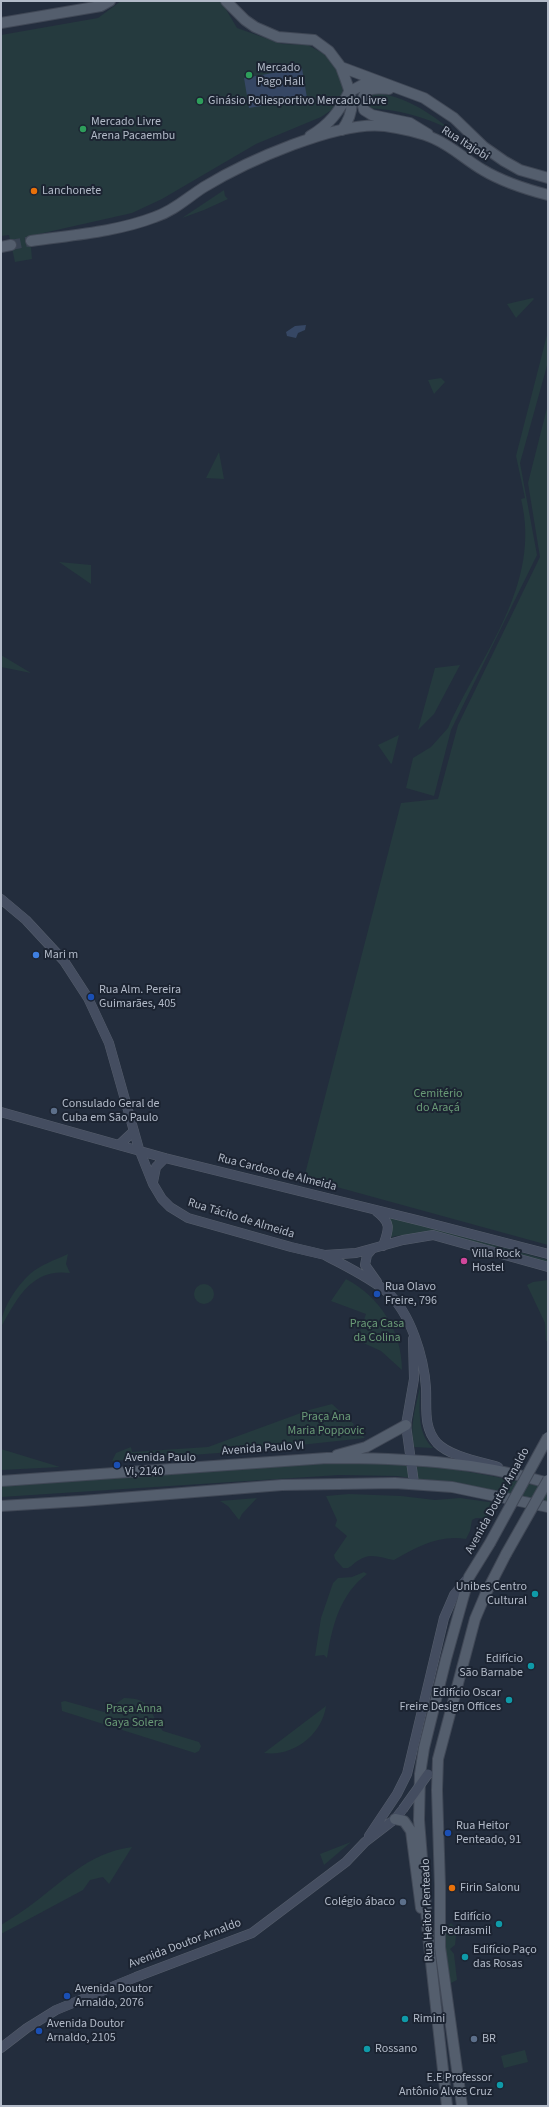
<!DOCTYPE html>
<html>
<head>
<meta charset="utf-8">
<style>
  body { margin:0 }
  #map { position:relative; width:549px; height:2107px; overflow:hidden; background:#232d3d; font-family:"Source Sans 3",sans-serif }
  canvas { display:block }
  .frame { position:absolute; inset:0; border:2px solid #b2bac8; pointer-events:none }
</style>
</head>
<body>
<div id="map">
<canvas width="549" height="2107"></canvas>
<div class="frame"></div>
</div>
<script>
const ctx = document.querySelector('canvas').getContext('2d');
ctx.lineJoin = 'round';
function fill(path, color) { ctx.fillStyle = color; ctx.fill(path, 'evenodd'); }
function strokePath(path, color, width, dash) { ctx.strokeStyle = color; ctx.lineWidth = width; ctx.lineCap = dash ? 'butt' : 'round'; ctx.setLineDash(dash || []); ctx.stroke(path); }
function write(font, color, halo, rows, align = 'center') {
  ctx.font = font + ' "Source Sans 3",sans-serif'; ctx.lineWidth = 4; ctx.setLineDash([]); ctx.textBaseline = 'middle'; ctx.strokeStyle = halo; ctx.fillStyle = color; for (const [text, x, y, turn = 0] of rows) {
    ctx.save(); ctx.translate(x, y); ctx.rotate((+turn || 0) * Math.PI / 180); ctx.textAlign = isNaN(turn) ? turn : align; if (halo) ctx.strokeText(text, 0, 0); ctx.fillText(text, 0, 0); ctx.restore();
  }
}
fill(new Path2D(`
  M121 1H221L237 28 282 44 308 45 324 54 338 70 341 81 343 89 339 105 321 117 256 144 162 199 132 213 30 236 32 259 15 262 9 235 1 236V35L98 18Z
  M370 94C399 92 429 112 451 130 423 116 397 109 366 108L363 102Z
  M224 190 225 196 228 199 204 210 182 218Z
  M534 299 516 318 507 304 533 298Z
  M548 331V362L520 463 537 555 451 730 434 796 406 788 413 758 431 747 448 728C481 654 542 585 521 499L525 498 516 456Z
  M441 378 445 382 434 394 428 380Z
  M548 404V1245L304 1178 401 803 438 799 458 725 540 557 528 483Z
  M219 452 224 479 206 478Z
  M59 562 91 565V584Z
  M1 655 31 673 1 667Z
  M460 665 434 714 418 730 435 668Z
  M399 735 392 763 391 764 378 745Z
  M383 1215 548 1260V1263L434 1232 395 1236 386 1239Z
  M68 1254 66 1264 70 1273C31 1268 17 1299 1 1327 1 1309 16 1287 30 1274 40 1265 55 1260 68 1254Z
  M346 1279C380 1297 402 1331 402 1370L381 1351 357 1340 366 1314 331 1301Z
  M548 1280V1342L546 1341 545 1323 527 1285 533 1282Z
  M194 1294a10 10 0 1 1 20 0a10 10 0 1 1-20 0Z
  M420 1387C420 1408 416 1432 433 1448L414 1447C409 1427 416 1406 420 1387Z
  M332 1404 354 1424 353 1426 365 1438 245 1451 112 1461 116 1453 131 1447 132 1452 208 1447 309 1410Z
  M1 1449 60 1467 1 1470Z
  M378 1460C436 1465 492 1475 548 1488V1503L501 1491 397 1476 339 1475 1 1497V1484Z
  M349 1494 401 1496 435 1500 460 1498 496 1503 487 1518H476L472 1520 470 1531 466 1539C440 1534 416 1547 394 1560 382 1558 370 1552 359 1560 355 1562 352 1566 348 1568H343L335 1559 334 1555 347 1536 335 1526 337 1520 326 1496Z
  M257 1498 242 1514 239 1520 228 1506 220 1501Z
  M364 1572 367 1574C340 1594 332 1626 327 1658L324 1655 315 1656 321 1618 333 1583 338 1578 352 1577Z
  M124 1698C154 1698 148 1713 163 1731L199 1742 201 1746 199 1751 195 1753 62 1711 61 1702 65 1701 104 1712Z
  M326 1706C322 1735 293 1757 264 1753Z
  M351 1842 324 1865 320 1854Z
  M132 1847 109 1884 103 1877 90 1880 83 1890 1 1934V1925C10 1919 19 1914 27 1908 62 1883 87 1853 132 1847Z
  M451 1923 459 1933 456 1936 455 1945 450 1949 454 1954 457 1980 449 1984C447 1967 437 1936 451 1923Z
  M525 2050 528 2062 504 2068 501 2056Z`), '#253a3e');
fill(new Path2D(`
  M302 68 307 98 249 108 244 78Z
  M306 325 305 330 298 333 296 338 287 336 286 332 295 326Z`), '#364764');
strokePath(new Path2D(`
  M11 245 31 241`), '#384252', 10, [10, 5]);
const secondary = new Path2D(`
  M1 899 26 920 64 961 88 998 109 1043 139 1149 153 1184 162 1199 170 1207 188 1218 291 1247 325 1255 356 1253 403 1240 433 1235 548 1267
  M1 1112 165 1158 421 1221 548 1254
  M120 1144 134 1131
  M153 1182 156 1167 165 1158
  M376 1211C392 1223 389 1229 383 1246
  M372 1249 367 1255 365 1265 377 1282
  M325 1255C345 1266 369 1277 387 1292 411 1313 424 1358 426 1388 427 1408 423 1427 437 1443 449 1456 481 1462 498 1467
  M413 1339 414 1379 406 1425 414 1483
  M369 1836 397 1794 407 1774 444 1618 454 1595 469 1577
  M1 2048 27 2028 56 2010 136 1977 252 1933 346 1862 365 1842 395 1819 403 1809`);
const primary = new Path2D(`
  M226 1 245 20 255 27 278 37 314 40 329 51 341 67 424 98 454 118 484 147 504 161 520 170 548 178
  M1 23 101 6 110 1
  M341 67C350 93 359 106 342 130
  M389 89C377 88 365 86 362 101L364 110 372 115 410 123 428 134
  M349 92 364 84 378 81
  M310 136C329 125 339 112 349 92
  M31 241C72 235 116 232 155 217 174 211 188 197 204 187 245 162 338 120 385 126 399 128 423 133 435 139 453 147 467 161 483 170 503 182 525 189 548 195
  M1 247 11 245
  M337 1455 366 1447 406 1425
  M1 1481 327 1458C402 1458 476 1461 548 1483
  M1 1506 82 1501 282 1485 395 1483 452 1487 548 1507
  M395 1819 404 1821 411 1831 421 1908
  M447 2106 428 1935 419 1820 420 1774 424 1748 446 1659 469 1577 490 1543
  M462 2106 440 1947V1886L437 1790 438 1759 475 1619 486 1593 506 1554`);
strokePath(secondary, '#555d6b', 10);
strokePath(primary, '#404856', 12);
strokePath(secondary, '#444d60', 9);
strokePath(primary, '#545e6d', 10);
const secondaryBridge = new Path2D(`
  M403 1809 428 1774`);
const primaryBridge = new Path2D(`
  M490 1543 548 1437
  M506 1554 548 1480`);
strokePath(secondaryBridge, '#555d6b', 10, []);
strokePath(primaryBridge, '#404856', 12, []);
strokePath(secondaryBridge, '#444d60', 9);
strokePath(primaryBridge, '#545e6d', 10);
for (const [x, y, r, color] of [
  [249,75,4,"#2e9e5b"],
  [200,101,4,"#2e9e5b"],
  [83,129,4,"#2e9e5b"],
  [34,191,4,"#e8710a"],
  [36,955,4,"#3f7fe0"],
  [91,997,4,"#1a4fb4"],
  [54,1111,4,"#5c6f8a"],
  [464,1261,4,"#d1479c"],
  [377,1294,4,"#1a4fb4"],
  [117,1465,4,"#1a4fb4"],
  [535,1594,4,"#0f9aa8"],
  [531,1666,4,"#0f9aa8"],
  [509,1700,4,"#0f9aa8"],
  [448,1833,4,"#1a4fb4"],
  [452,1888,4,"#e8710a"],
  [403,1902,4,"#5c6f8a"],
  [499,1924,4,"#0f9aa8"],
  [465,1957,4,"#0f9aa8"],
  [67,1996,4,"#1a4fb4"],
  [405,2019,4,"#0f9aa8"],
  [39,2031,4,"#1a4fb4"],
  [474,2039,4,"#5c6f8a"],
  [367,2049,4,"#0f9aa8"],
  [500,2085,4,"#0f9aa8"]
]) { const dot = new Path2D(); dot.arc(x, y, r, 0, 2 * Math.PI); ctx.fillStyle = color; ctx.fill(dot); strokePath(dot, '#1c2432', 1.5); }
write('12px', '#b2bac8', '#1c2432', [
  ["Mercado",257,68],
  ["Pago Hall",257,82],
  ["Ginásio Poliesportivo Mercado Livre",208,101],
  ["Mercado Livre",91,122],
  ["Arena Pacaembu",91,136],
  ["Lanchonete",42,191],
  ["Mari m",44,955],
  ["Rua Alm. Pereira",99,990],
  ["Guimarães, 405",99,1004],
  ["Consulado Geral de",62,1104],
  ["Cuba em São Paulo",62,1118],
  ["Villa Rock",472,1254],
  ["Hostel",472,1268],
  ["Rua Olavo",385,1287],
  ["Freire, 796",385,1301],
  ["Avenida Paulo",125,1458],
  ["Vi, 2140",125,1472],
  ["Unibes Centro",527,1587,"right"],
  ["Cultural",527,1601,"right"],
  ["Edifício",523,1659,"right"],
  ["São Barnabe",523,1673,"right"],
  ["Edifício Oscar",501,1693,"right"],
  ["Freire Design Offices",501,1707,"right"],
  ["Rua Heitor",456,1826],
  ["Penteado, 91",456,1840],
  ["Firin Salonu",460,1888],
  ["Colégio ábaco",395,1902,"right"],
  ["Edifício",491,1917,"right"],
  ["Pedrasmil",491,1931,"right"],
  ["Edifício Paço",473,1950],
  ["das Rosas",473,1964],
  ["Avenida Doutor",75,1989],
  ["Arnaldo, 2076",75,2003],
  ["Rimini",413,2019],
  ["Avenida Doutor",47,2024],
  ["Arnaldo, 2105",47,2038],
  ["BR",482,2039],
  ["Rossano",375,2049],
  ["E.E Professor",492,2078,"right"],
  ["Antônio Alves Cruz",492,2092,"right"]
], 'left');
write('12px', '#b2bac8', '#1c2432', [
  ["Rua Itajobi",465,144,32],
  ["Rua Cardoso de Almeida",277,1173,14],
  ["Rua Tácito de Almeida",241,1219,17],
  ["Avenida Paulo VI",263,1449,-4],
  ["Avenida Doutor Arnaldo",498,1501,-61],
  ["Rua Heitor Penteado",428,1910,-92],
  ["Avenida Doutor Arnaldo",185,1944,-21]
]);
write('12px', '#699a76', '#1c2432', [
  ["Cemitério",438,1094],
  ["do Araçá",438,1108],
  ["Praça Casa",377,1324],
  ["da Colina",377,1338],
  ["Praça Ana",326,1417],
  ["Maria Poppovic",326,1431],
  ["Praça Anna",134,1709],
  ["Gaya Solera",134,1723]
]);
</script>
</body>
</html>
